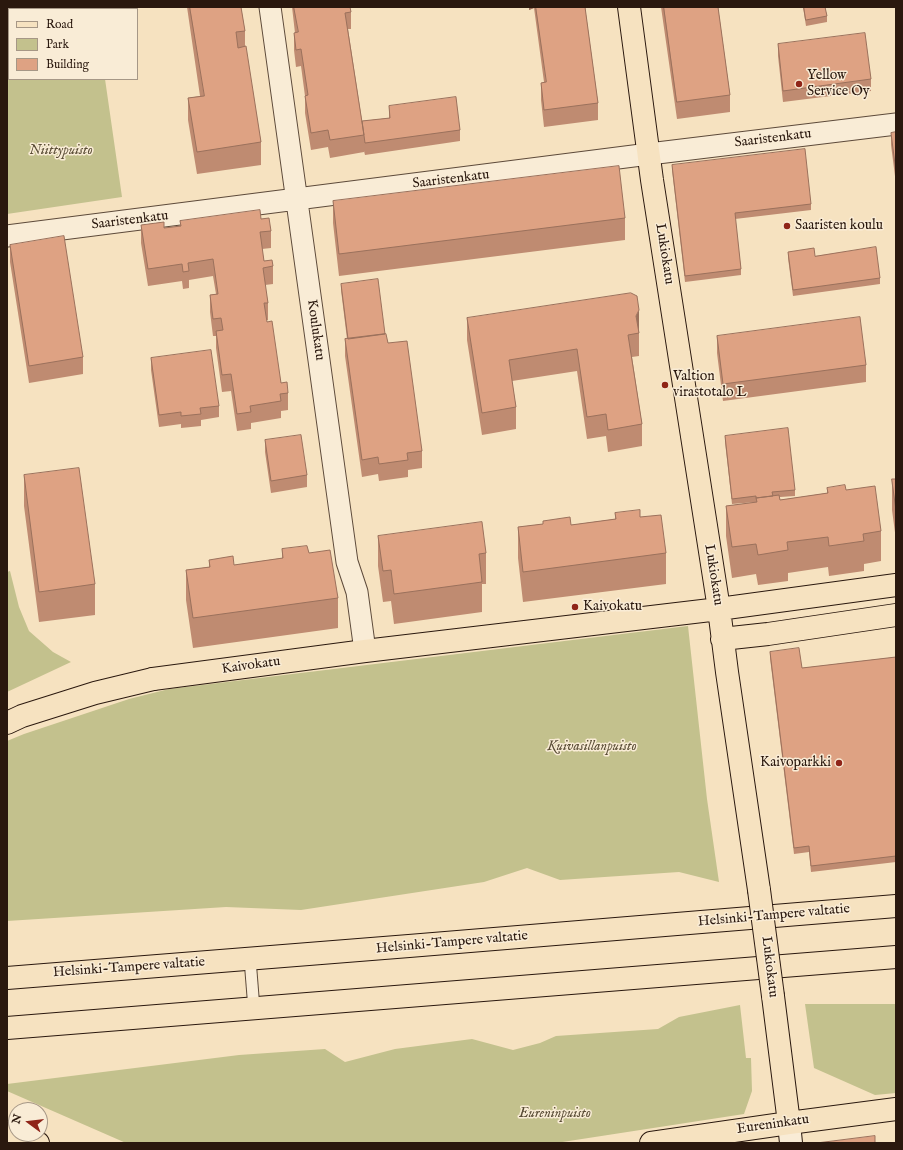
<!DOCTYPE html>
<html>
<head>
<meta charset="utf-8">
<style>
  body { margin:0 }
  #map { position:relative; width:903px; height:1150px; overflow:hidden; background:#f6e2c0; font-family:"IM FELL English",serif }
  canvas { display:block }
  .frame { position:absolute; inset:0; border:8px solid #2a180e; pointer-events:none }
  .legend { position:absolute; left:8px; top:8px; width:130px; height:72px; box-sizing:border-box; background:#f9ecd6; border:1px solid #a69786; margin:0; padding:5px 7px; list-style:none; font-size:12px; color:#2a180e }
  .legend li { display:flex; align-items:center; gap:8px; height:20px }
  .legend b { width:20px; border:1px solid #a69786 }
  .north { position:absolute; left:8px; top:1102px; width:40px; height:40px; box-sizing:border-box; background:#f9ecd6; border:1px solid #a69786; border-radius:50%; rotate:285deg; font-size:11px; font-weight:700; line-height:16px; text-align:center; color:#2a180e }
  .north::after { content:''; display:block; margin:auto; width:14px; height:18px; background:#8f2418; clip-path:polygon(50% 0,100% 100%,50% 72%,0 100%) }
</style>
</head>
<body>
<div id="map">
<canvas width="903" height="1150"></canvas>
<div class="frame"></div>
<ul class="legend">
<li><b style="height:5px;background:#f6e2c0"></b>Road</li>
<li><b style="height:11px;background:#c3c18d"></b>Park</li>
<li><b style="height:11px;background:#dea283"></b>Building</li>
</ul>
<div class="north">N</div>
</div>
<script>
const ctx = document.querySelector('canvas').getContext('2d');
ctx.lineJoin = 'round';
function fill(path, color) { ctx.fillStyle = color; ctx.fill(path, 'evenodd'); }
function strokePath(path, color, width, dash) { ctx.strokeStyle = color; ctx.lineWidth = width; ctx.lineCap = dash ? 'butt' : 'round'; ctx.setLineDash(dash || []); ctx.stroke(path); }
function write(font, color, halo, rows, align = 'center') {
  ctx.font = font + ' "IM FELL English",serif'; ctx.lineWidth = 3; ctx.setLineDash([]); ctx.textBaseline = 'middle'; ctx.strokeStyle = halo; ctx.fillStyle = color; for (const [text, x, y, turn = 0] of rows) {
    ctx.save(); ctx.translate(x, y); ctx.rotate((+turn || 0) * Math.PI / 180); ctx.textAlign = isNaN(turn) ? turn : align; if (halo) ctx.strokeText(text, 0, 0); ctx.fillText(text, 0, 0); ctx.restore();
  }
}
fill(new Path2D(`
  M7 7H94L95 9H9V79H105L122 197 7 214Z
  M10 571 19 607 29 631 53 652 71 662 7 692V572Z
  M688 626 707 799 719 882 679 872 560 880 527 868 484 882 301 910 226 907 7 921V741L24 734 129 699 169 689Z
  M805 1004H896V1093L875 1095 814 1068Z
  M740 1005 746 1058H751L752 1091 744 1114 556 1143H126L7 1091V1084L239 1055 325 1049 345 1062 395 1049 472 1039 513 1050 540 1043 556 1036 658 1029 679 1017Z`), '#c3c18d');
const lane = new Path2D(`
  M250 959 254 1009`);
const street = new Path2D(`
  M270 7 347 562 357 592 365 651
  M7 236 649 154 896 124`);
const secondary = new Path2D(`
  M789 1123 791 1143`);
const primary = new Path2D(`
  M629 7 652 180 719 609 727 672 759 890
  M722 639 768 634 896 615
  M153 679 365 651 719 609 896 585
  M773 996 789 1123
  M651 1143 789 1123 896 1109`);
const highway = new Path2D(`
  M7 723 22 716 95 693 153 679
  M7 978 409 946 896 906
  M7 1028 896 957
  M7 1132 38 1143`);
strokePath(lane, '#5d4a3a', 13);
strokePath(street, '#5d4a3a', 23);
strokePath(secondary, '#2a180e', 24);
strokePath(primary, '#2a180e', 24);
strokePath(highway, '#2a180e', 24);
strokePath(lane, '#f9ecd6', 11);
strokePath(street, '#f9ecd6', 21);
strokePath(secondary, '#f9ecd6', 22);
strokePath(primary, '#f6e2c0', 22);
strokePath(highway, '#f6e2c0', 22);
const primaryBridge = new Path2D(`
  M759 890 773 996`);
strokePath(primaryBridge, '#2a180e', 24, []);
strokePath(primaryBridge, '#f6e2c0', 22);
fill(new Path2D(`
  M187 7H241L245 31V47L261 142V165L197 174 188 120V98L200 96Z
  M292 7H350L351 12V29H348L362 121 389 118V106L460 130V141L365 155 364 151V152L330 158 328 147 311 150 305 113V96L301 66 296 67 294 50V33H295Z
  M529 7H585L598 103V120L544 127 541 100V83L544 82 534 8 529 10Z
  M661 7H718L730 95V112L677 119Z
  M803 7H825L827 16V22L806 26Z
  M778 44 871 79V91L783 102 778 56Z
  M896 132V184L891 145V133Z
  M672 165 811 204V210L735 219 741 269V275L685 282 672 170Z
  M333 201 625 218V240L339 276 333 223Z
  M261 219 271 231V248L262 249 264 261 273 266V284L265 285 268 303V320H266L281 383 288 393V410L281 411V418L251 423V429L237 431 231 391 222 392 216 348V336H213L210 312V295L216 294 213 276 189 280V288L183 289 182 281 148 286 141 243V225L164 228 180 226V221Z
  M10 245 83 357V374L29 383 10 262Z
  M788 252 880 278V284L793 296 788 258Z
  M341 284 385 334 422 451V468L408 470V477L379 481 378 474 362 477 345 356V339H347L341 290Z
  M467 318 639 332V356L632 357 642 424V446L608 452 606 436 587 439 577 371 512 381 516 407V429L482 435 467 340Z
  M717 336 866 365V382L723 401 717 353Z
  M151 358 219 406V417L201 420V426L181 428V424L159 427 151 370Z
  M725 436 795 490V496L780 497V500L827 493V488L846 490 881 531V561L864 564V571L829 576 828 567 788 573V581L758 585 756 574 732 578 726 536V506L756 502 732 504 725 442Z
  M265 440 307 475V487L271 493 265 452Z
  M24 475 95 584V615L39 622 24 506Z
  M892 479H896V540L892 510Z
  M615 513 640 517 666 553V584L523 602 518 558V527L543 524V521L571 525 615 519Z
  M378 536 486 553V584H482V612L394 624 391 601 383 602 378 566Z
  M282 549 309 553 338 598V628L193 648 186 600V570L209 567V560L234 565 282 558Z
  M770 652 802 668 896 657V862L811 872 809 852 794 854 770 658Z`), '#bf8b71');
fill(new Path2D(`
  M529 7H534V8L529 10Z
  M639 310V332L638 334 636 316Z`), '#9b715c');
const building = new Path2D(`
  M190 7H241L245 31 236 32 238 48 246 46 261 142 197 152 188 98 204 96Z
  M294 7H350L351 12 345 13 364 135 330 140 328 130 311 133 305 96 308 95 301 49 296 50 294 33 298 32Z
  M536 7H585L598 103 544 110 541 83 546 82Z
  M664 7H718L730 95 677 102Z
  M804 7H825L827 16 806 20Z
  M865 33 871 79 783 91 778 44Z
  M456 97 460 130 365 143 362 121 390 118 389 106Z
  M896 132V172L891 133Z
  M805 149 811 204 735 213 741 269 685 276 672 165Z
  M619 166 625 218 339 254 333 201Z
  M260 210 261 219 269 218 271 231 260 232 264 261 272 260 273 266 263 268 268 303H264L267 322 272 321 281 383 287 382 288 393 280 394 281 401 250 406 251 412 237 414 231 374 222 375 216 331 223 330 221 318 213 319 210 295 218 294 213 259 188 263 189 271 183 272 182 264 148 269 141 225 164 222V228L181 226 180 221Z
  M64 236 83 357 29 366 10 245Z
  M876 247 880 278 793 290 788 252 814 248 815 256Z
  M378 279 385 334 348 339 341 284Z
  M631 293 637 296 639 310 636 316 639 333 628 335 642 424 608 430 606 414 587 417 577 349 509 360 516 407 482 413 467 318Z
  M860 317 866 365 723 384 717 336Z
  M386 334 388 343 407 341 422 451 407 453 408 460 379 464 378 457 362 460 345 339Z
  M211 350 219 406 200 408 201 414 181 416V412L159 415 151 358Z
  M788 428 795 490 772 492 773 496 756 498V496L732 499 725 436Z
  M301 435 307 475 271 481 265 440Z
  M79 468 95 584 39 592 24 475Z
  M892 479H896V510Z
  M845 485 846 490 875 486 881 531 863 534 864 541 829 546 828 537 787 542 788 550 758 555 756 544 732 547 726 506 757 502 756 498 779 495 780 500 828 493 827 488Z
  M640 510V517L661 515 666 553 523 572 518 527 543 524V521L570 517 571 525 616 519 615 513Z
  M482 522 486 553 479 554 482 582 394 594 391 570 383 571 378 536Z
  M307 546 309 553 330 550 338 598 193 618 186 570 210 567 209 560 233 556 234 565 283 558 282 549Z
  M799 648 802 668 896 657V856L811 866 809 846 794 848 770 652Z
  M875 1136V1143H817Z`);
fill(building, '#dea283');
strokePath(building, '#9b715c', 1);
for (const [x, y, r, color] of [
  [799,84,4,"#8f2418"],
  [787,226,4,"#8f2418"],
  [665,385,4,"#8f2418"],
  [575,607,4,"#8f2418"],
  [839,763,4,"#8f2418"]
]) { const dot = new Path2D(); dot.arc(x, y, r, 0, 2 * Math.PI); ctx.fillStyle = color; ctx.fill(dot); strokePath(dot, '#f9ecd6', 1.5); }
write('14px', '#2a180e', '#f9ecd6', [
  ["Yellow",807,76],
  ["Service Oy",807,92],
  ["Saaristen koulu",795,226],
  ["Valtion",673,377],
  ["virastotalo L",673,393],
  ["Kaivokatu",583,607],
  ["Kaivoparkki",831,763,"right"]
], 'left');
write('14px', '#2a180e', '#f9ecd6', [
  ["Saaristenkatu",773,139,-7],
  ["Saaristenkatu",451,180,-7],
  ["Saaristenkatu",130,221,-7],
  ["Lukiokatu",664,254,81],
  ["Koulukatu",315,330,82],
  ["Lukiokatu",713,575,81],
  ["Kaivokatu",251,666,-8],
  ["Helsinki-Tampere valtatie",774,916,-5],
  ["Helsinki-Tampere valtatie",452,943,-5],
  ["Lukiokatu",769,967,83],
  ["Helsinki-Tampere valtatie",129,968,-4],
  ["Eureninkatu",773,1125,-8]
]);
write('italic 14px', '#584b34', '#f9ecd6', [
  ["Niittypuisto",61,151],
  ["Kuivasillanpuisto",592,747],
  ["Eureninpuisto",555,1114]
]);
</script>
</body>
</html>
